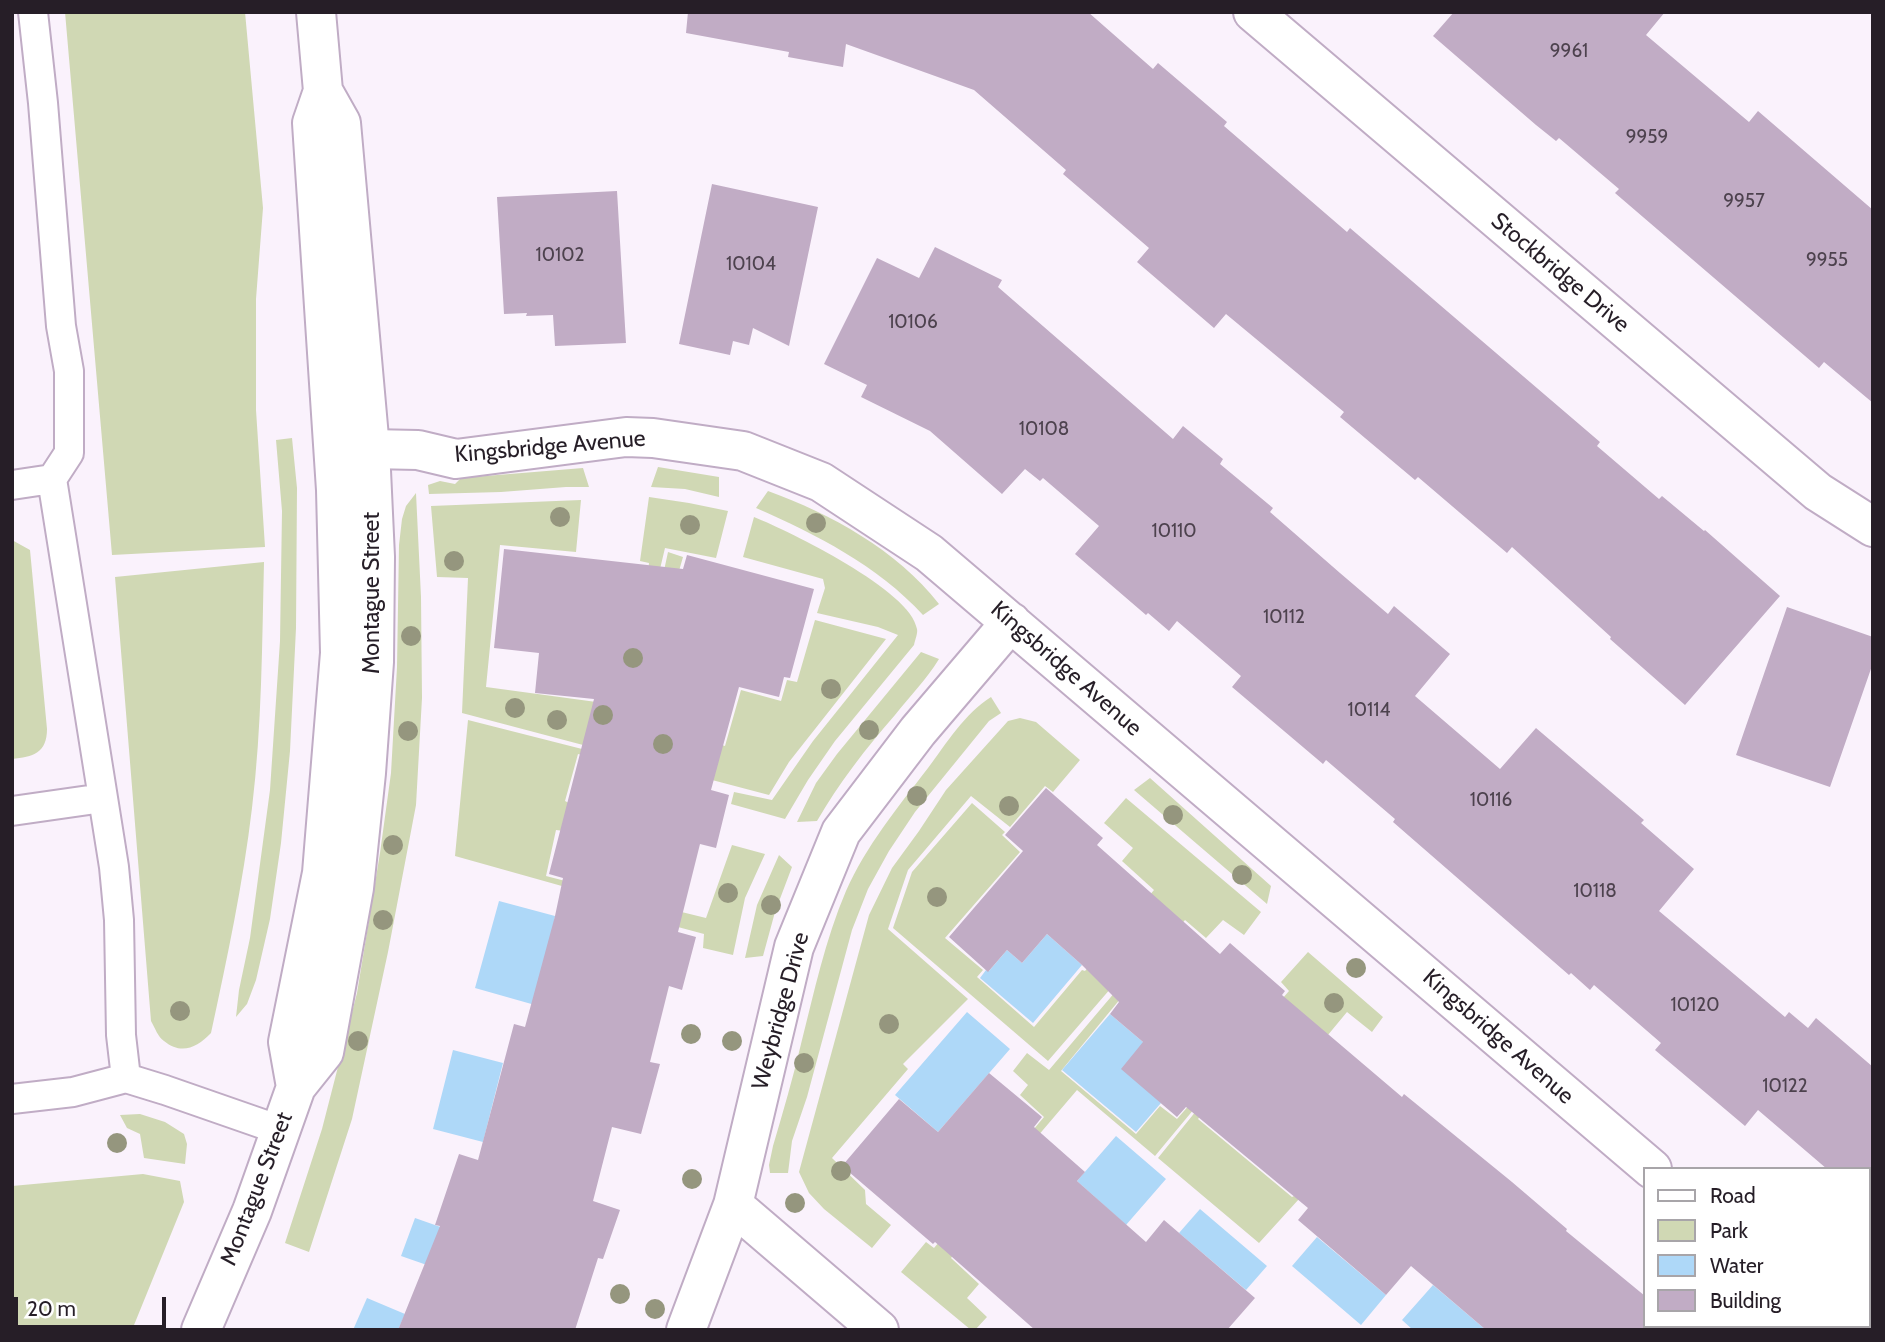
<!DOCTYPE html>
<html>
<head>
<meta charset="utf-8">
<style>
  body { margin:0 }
  #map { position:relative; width:1885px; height:1342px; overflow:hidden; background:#faf2fc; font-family:Cabin,sans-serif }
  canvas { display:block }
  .frame { position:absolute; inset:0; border:14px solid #261e27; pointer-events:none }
  .legend { position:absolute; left:1643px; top:1167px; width:228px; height:161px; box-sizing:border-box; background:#fff; border:2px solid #a8a5a9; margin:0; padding:9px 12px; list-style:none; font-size:21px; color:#261e27 }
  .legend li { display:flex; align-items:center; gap:14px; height:35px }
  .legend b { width:35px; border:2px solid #a8a5a9 }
  .scale { position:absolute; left:14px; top:1297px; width:152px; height:32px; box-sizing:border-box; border:4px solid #261e27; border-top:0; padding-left:9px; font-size:21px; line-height:24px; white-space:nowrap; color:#261e27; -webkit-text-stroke:5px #fff; paint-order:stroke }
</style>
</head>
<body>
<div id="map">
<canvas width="1885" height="1342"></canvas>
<div class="frame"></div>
<ul class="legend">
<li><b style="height:9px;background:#fff"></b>Road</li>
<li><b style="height:19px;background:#d0d8b4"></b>Park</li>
<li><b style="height:19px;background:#aed8f8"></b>Water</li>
<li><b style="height:19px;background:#c1acc5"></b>Building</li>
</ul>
<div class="scale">20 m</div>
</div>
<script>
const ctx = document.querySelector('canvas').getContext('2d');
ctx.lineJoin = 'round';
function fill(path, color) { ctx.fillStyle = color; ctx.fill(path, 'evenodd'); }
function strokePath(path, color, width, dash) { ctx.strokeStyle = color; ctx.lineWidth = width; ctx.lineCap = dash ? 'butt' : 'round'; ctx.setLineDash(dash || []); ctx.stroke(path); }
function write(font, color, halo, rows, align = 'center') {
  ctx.font = font + ' Cabin,sans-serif'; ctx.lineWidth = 6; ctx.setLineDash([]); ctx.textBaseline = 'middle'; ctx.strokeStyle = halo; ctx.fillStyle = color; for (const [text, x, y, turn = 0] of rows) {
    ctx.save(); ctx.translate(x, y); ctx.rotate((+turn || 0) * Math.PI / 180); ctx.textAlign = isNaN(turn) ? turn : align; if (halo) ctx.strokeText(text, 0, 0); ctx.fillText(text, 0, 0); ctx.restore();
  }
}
fill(new Path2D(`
  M65 12H245L263 208 256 299V410L265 547 112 555Z
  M292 438 297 488 296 628 290 751 281 843 270 919 256 980 247 1004 236 1017 239 990 250 938 270 790 280 641 282 511 276 440Z
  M658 467 719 477V497L685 489 651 487Z
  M583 468 589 487H566L501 492 429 494 428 485 440 481 455 484 461 478Z
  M768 491C831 514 897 550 939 604L923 615C877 565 817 535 756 508Z
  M416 493 421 597 422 698 416 805 388 952 352 1119 309 1252 285 1243 322 1129 357 993 380 853 391 773 397 667 399 545 402 519 406 506Z
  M649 497 689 503 728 511 716 558 665 548 655 590 646 589 649 563 640 561Z
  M581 500 576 552 500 545 486 687 611 704 636 759 462 713 468 578 437 577 431 506Z
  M754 517C789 531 912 591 917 629 918 633 915 640 914 645L835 741 808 780 785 819 731 804 734 792 772 800 813 741 898 635 878 627 817 613 825 588 823 579 743 557Z
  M12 540 30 550 47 729C47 753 33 757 12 759Z
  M668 552 683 557 668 609 651 722 725 746 741 690 781 701 787 680 797 682 815 620 886 639 789 762 769 795 640 761 659 594Z
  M264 562C262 644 262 726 252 808 243 884 227 959 211 1033 197 1048 181 1055 164 1041 158 1037 155 1028 151 1021L115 577Z
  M921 652 939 659C926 680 910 696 895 715 866 748 839 783 817 821L797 822 816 783 837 754Z
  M991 697 1001 713 989 721 915 812 889 851 868 889 852 930 807 1097 792 1141 788 1173H770L769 1165 773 1146C783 1112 793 1078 801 1044 814 993 825 940 846 891 866 846 898 807 928 768 946 744 965 713 991 697Z
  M1020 718 1036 722 1080 760 1053 792 1045 786 1010 827 971 796 908 870 888 929 968 999 903 1064 908 1069 832 1158 865 1190 866 1204 891 1225 872 1248 824 1209 809 1193 799 1172 869 915 892 868 919 831 946 790 1008 721Z
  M468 720 645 765 644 771 578 754 565 801 571 804 564 831 556 830 546 876 635 899 633 906 455 856Z
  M1150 778 1271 886 1267 904 1134 790Z
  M1126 798 1261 912 1244 935 1223 920 1206 938 1185 920 1061 1071 1136 1134 1160 1106 1177 1119 1289 991 1281 982 1308 952 1383 1017 1372 1032 1347 1012 1313 1053 1209 1091 1155 1156 1077 1090 1037 1137 1020 1177 951 1258 979 1284 967 1298 987 1317 975 1330H971L901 1272 926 1242 934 1248 1044 1117 1020 1095 1028 1085 1013 1071 1027 1053 1049 1070 1149 952 1123 926 1154 890 1122 861 1133 848 1104 823Z
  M972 803 1005 832 1002 835 1020 852 945 938 983 970 977 977 1034 1027 1082 970 1085 971 1119 929 1143 951 1048 1061 893 928 912 872Z
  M732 845 765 854 745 898 733 955 703 948 704 934 637 916 641 902 706 918Z
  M779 855 792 867 775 912 763 956 745 958 757 905Z
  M1209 1095 1213 1100 1198 1119 1292 1197 1294 1196 1299 1199 1259 1243 1158 1158Z
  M140 1114 165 1122 184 1134 187 1144 185 1164 144 1158 140 1134 127 1128 120 1115Z
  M143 1174 180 1181 184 1202 132 1330H12V1186Z`), '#d0d8b4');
fill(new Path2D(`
  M499 901 555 916 542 1007 475 988Z
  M1047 934 1082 965 1033 1023 980 978 986 970 989 971 1007 950 1022 963Z
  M967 1012 1010 1049 938 1132 895 1095Z
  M1110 1014 1143 1042 1161 1103 1136 1132 1062 1070Z
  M453 1050 503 1063 483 1142 433 1129Z
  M1116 1136 1166 1179 1126 1225 1077 1181Z
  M1200 1209 1267 1266 1246 1290 1179 1233Z
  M415 1218 506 1250 493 1288 401 1256Z
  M1317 1237 1386 1295 1361 1325 1292 1266Z
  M1433 1285 1486 1330H1413L1402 1320Z
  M367 1298 405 1314 398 1330H353Z`), '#aed8f8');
fill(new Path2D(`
  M688 12H1088L1153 69 1158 63 1227 122 1224 126 1347 232 1350 228 1600 442 1597 446 1659 499 1662 496 1704 531 1705 530 1780 596 1685 705 1610 639 1611 637 1512 547 1507 553 1418 477 1415 480 1340 417 1344 412 1226 314 1214 328 1137 262 1149 248 1063 174 1066 170 974 90 846 44 843 67 788 57 789 52 686 33Z
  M1454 12H1665L1646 35 1749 122 1758 111 1873 210V403L1824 362 1819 368 1615 193 1619 189 1559 138 1556 141 1536 125 1433 36Z
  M712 184 818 207 789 346 753 328 749 345 733 341 730 355 679 344Z
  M617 191 626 343 555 346 553 315 526 316 527 313 504 314 497 197Z
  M935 247 1002 280 998 287 1173 439 1183 426 1223 459 1220 464 1273 508 1270 512 1340 573 1388 614 1394 606 1450 654 1415 696 1500 769 1536 728 1644 820 1641 823 1694 869 1659 911 1785 1017 1789 1012 1808 1028 1816 1018 1873 1067V1169H1827L1758 1110 1745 1126 1655 1050 1661 1043 1594 985 1590 990 1571 973 1569 975 1393 822 1395 819 1326 760 1323 764 1232 687 1241 676 1177 621 1169 631 1148 613 1146 615 1075 554 1099 526 1043 478 1040 481 1025 469 1002 494 930 431 861 397 867 385 824 364 877 258 919 278Z
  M504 549 683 569 687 555 814 589 790 678 784 677 779 697 739 687 711 790 729 795 716 848 700 844 678 932 696 937 682 990 669 986 650 1062 660 1064 641 1134 612 1127 593 1201 620 1210 603 1259 598 1258 575 1330H398L440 1226 435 1225 459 1154 478 1160 514 1024 525 1027 555 916 563 878 549 874 594 699 535 693 539 653 494 648Z
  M1787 607 1873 637V663L1830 787 1736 755Z
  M1046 788 1103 838 1097 845 1220 954 1230 943 1285 991 1282 995 1402 1097 1404 1094 1512 1182 1567 1229 1566 1231 1645 1296V1330H1486L1411 1266 1386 1295 1298 1220 1308 1208 1186 1107 1177 1117 1121 1069 1143 1042 1110 1014 1119 1002 1082 965 1047 934 1022 963 1007 950 988 972 949 937 1023 851 1005 835Z
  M989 1073 1042 1117 1034 1127 1085 1172 1077 1181 1146 1242 1164 1220 1255 1298 1227 1330H1035L935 1242 933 1244 842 1166 899 1099 938 1132Z`), '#c1acc5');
const service = new Path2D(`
  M52 479 103 798
  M12 485 52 479 69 453V371L61 326 43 103 33 12
  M12 811 103 798 114 867 119 920 121 1035 126 1078
  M12 1099 73 1092 126 1078 165 1090 280 1130`);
const minor = new Path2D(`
  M1253 12 1818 492 1873 527
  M370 449 418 450 456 459 626 437 653 438 743 451 821 482 929 553 1652 1169
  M733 1205 879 1330
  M1834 1326 1838 1330
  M686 1330 733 1205 794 947 841 832 918 731 1011 622`);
const tertiary = new Path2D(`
  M296 1087 288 1042 322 873 340 653 336 490 312 123 323 91 316 12
  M201 1330 252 1211 296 1087 324 1052 354 888 366 773 374 662 375 557 370 449 341 123 323 91`);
strokePath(service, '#c0acc5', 32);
strokePath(minor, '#c0acc5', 42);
strokePath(tertiary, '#c0acc5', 42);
strokePath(service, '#fff', 28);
strokePath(minor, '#fff', 38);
strokePath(tertiary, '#fff', 38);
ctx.fillStyle = '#95967e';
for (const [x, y] of [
  [560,517],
  [816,523],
  [690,525],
  [454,561],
  [411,636],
  [633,658],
  [831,689],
  [515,708],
  [603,715],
  [557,720],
  [869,730],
  [408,731],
  [663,744],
  [917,796],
  [1009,806],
  [1173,815],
  [393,845],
  [1242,875],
  [728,893],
  [937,897],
  [771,905],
  [383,920],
  [1356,968],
  [1334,1003],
  [180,1011],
  [889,1024],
  [691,1034],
  [358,1041],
  [732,1041],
  [804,1063],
  [117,1143],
  [841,1171],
  [692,1179],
  [795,1203],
  [620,1294],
  [655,1309]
]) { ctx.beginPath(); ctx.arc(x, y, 10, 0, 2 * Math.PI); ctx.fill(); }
write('19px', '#4d424e', null, [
  ["9961",1569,51],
  ["9959",1647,137],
  ["9957",1744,201],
  ["10102",560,255],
  ["9955",1827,260],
  ["10104",751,264],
  ["10106",913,322],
  ["10108",1044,429],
  ["10110",1174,531],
  ["10112",1284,617],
  ["10114",1369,710],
  ["10116",1491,800],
  ["10118",1595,891],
  ["10120",1695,1005],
  ["10122",1785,1086]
]);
write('23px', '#261e27', '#fff', [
  ["Stockbridge Drive",1560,273,40],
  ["Kingsbridge Avenue",550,447,-5],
  ["Montague Street",372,593,-90],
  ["Kingsbridge Avenue",1066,669,41],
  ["Weybridge Drive",781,1011,-75],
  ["Kingsbridge Avenue",1498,1037,41],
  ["Montague Street",257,1189,-69]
]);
</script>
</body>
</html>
